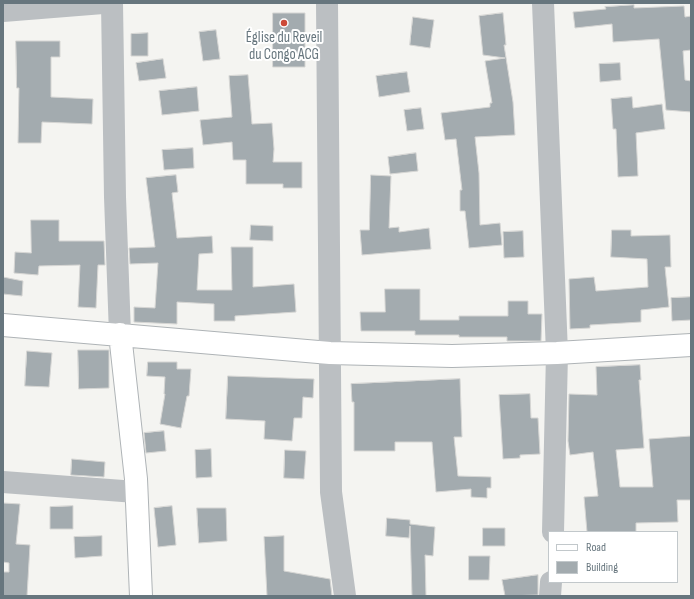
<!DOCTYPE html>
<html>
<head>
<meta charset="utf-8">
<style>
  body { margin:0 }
  #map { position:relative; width:694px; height:599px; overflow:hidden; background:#f4f4f1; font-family:"Sofia Sans Condensed",sans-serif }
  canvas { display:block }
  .frame { position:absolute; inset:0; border:4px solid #67767e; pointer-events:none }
  .legend { position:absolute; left:548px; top:531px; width:130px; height:52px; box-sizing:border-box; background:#fff; border:1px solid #c2c8cb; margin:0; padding:5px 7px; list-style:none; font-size:12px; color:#67767e }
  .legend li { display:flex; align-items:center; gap:8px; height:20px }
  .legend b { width:20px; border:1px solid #c2c8cb }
</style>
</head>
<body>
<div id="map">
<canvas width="694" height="599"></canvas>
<div class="frame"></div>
<ul class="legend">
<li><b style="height:5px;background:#fff"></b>Road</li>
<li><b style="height:11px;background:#a3abaf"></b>Building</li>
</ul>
</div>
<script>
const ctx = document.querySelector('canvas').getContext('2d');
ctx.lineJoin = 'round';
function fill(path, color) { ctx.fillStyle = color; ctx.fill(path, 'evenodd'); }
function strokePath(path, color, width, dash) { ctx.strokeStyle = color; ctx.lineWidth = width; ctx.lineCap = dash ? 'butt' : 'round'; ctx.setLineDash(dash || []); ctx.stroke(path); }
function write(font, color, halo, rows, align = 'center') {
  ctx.font = font + ' "Sofia Sans Condensed",sans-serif'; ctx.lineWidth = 4; ctx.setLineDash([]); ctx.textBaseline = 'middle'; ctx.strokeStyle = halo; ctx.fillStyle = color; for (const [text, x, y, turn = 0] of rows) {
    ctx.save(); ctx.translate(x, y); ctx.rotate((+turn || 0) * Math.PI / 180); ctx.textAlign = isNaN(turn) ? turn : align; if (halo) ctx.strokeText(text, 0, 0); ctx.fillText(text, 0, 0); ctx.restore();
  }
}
const building = new Path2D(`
  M634 5V8L684 6 685 17 691 16V50L683 51 685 80 691 81V112L666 110 659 39 613 42 612 24 575 28 573 12 606 9 605 7Z
  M273 13H305V67H273Z
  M503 13 506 45H504L513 102 515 135 475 137 479 173 480 225 500 223 502 245 469 248 465 211H460V190H462L456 139 445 140 441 113 490 107V103H492L485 61 505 58 483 55 479 16Z
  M413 17 434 20 430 48 410 45Z
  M216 30 220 59 203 61 199 32Z
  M148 33V56H131V34Z
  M16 41H60V57H51V97L93 99 92 124 42 122 41 143H18L19 88H17Z
  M163 59 166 78 139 81 136 63Z
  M620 63 621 80 600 82 599 64Z
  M407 72 410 92 379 97 376 76Z
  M248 75 252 124 272 123 274 149 273 162H302V188H283V184H246V160H233L232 142 203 145 200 120 232 117 229 76Z
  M197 87 199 111 162 115 159 91Z
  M632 97 633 108 662 104 665 129 636 133 638 176 618 177 616 129H613L611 99Z
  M421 108 424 129 407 131 404 110Z
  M193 148 194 168 164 170 162 150Z
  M416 153 418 171 390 174 388 157Z
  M176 175 178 192 172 193 177 238 212 236 213 253 199 254 197 290H232L231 247H253V287L294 284 296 312 235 316V321H214V304L177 302V324L134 322V307L155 308 158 263 130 264 129 248 155 247 146 178Z
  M371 175 391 176 389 228 399 227V232L429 228 431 249 362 255 360 230H369Z
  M31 220H59V241H104L105 265H98L96 308 78 307 80 265 39 266 38 275 14 273 15 252 31 253Z
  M251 225 273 226V241L250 240Z
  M612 230H631V236L670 235 671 267H665L669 307 641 310V322L590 325V328L570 329 569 279 594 277 596 291 648 287 647 259 611 257Z
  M523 231 524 257 504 258 503 232Z
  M3 277 23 281 22 296 3 294Z
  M385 289H420V320H459V316H508V301H528V314H542L541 341H507V337H459V335H415V331H361L360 312H385Z
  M691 297V320L672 321 671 298Z
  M78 350H109V388L79 389Z
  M27 351 52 353 49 387 25 386Z
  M148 362H177V369H191L189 396H187L181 428 160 424 165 394H164L165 377 147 376Z
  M640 365 641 380H639L644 448 616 450 620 487H653L649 439 691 436V500H677L678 522 636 523V532H587L584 497 598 496 593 452 570 455 568 441 569 394 597 395 596 367Z
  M228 376 314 379 313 398 303 397 302 418H294L292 441 264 439 265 421 226 419Z
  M460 379 462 437H454L458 476 491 477V488H487V498L471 497V489L436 492 432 442H395V451H354V402H352L351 384Z
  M530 394 531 418H538L540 454 520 455V458L503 459 499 395Z
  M164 431 166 451 146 453 144 433Z
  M211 449 212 477 196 478 195 450Z
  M285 450 306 451 304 479 284 478Z
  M72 459 105 462 104 477 71 475Z
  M3 503 20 504 16 544 30 545 27 596H3V572H9V563L3 562Z
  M73 506V529H50V507Z
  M172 506 176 545 158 547 154 508Z
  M197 508H226L227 541 199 543Z
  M387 518 410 520V524L435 527 433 556 425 555 426 596H412L410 526 409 538 386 536Z
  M483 528H505V546H483Z
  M102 536V556L75 558 74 537Z
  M284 536V571L330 579 332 596H267L264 537Z
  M469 556H490L489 580H469Z
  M538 575V595L505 596 502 580Z`);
fill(building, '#a3abaf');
strokePath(building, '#d5d5d3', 1);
const secondary = new Path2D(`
  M3 325 330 353 452 356 557 353 691 345
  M120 334 136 479 141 596`);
strokePath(secondary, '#aeb3b6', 24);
strokePath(new Path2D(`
  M112 3 115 197 120 334
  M327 3 331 492 345 596
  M543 3 557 353 553 532
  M3 11 103 3
  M3 482 136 492
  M550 596 551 582`), '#bbbfc2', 22);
strokePath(secondary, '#fff', 22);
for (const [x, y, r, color] of [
  [284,23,4,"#cd4a38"]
]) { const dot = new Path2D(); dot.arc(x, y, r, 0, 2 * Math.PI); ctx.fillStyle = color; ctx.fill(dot); strokePath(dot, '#fff', 1.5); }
write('15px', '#67767e', '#fff', [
  ["Église du Reveil",284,38],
  ["du Congo ACG",284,55]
]);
</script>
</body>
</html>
